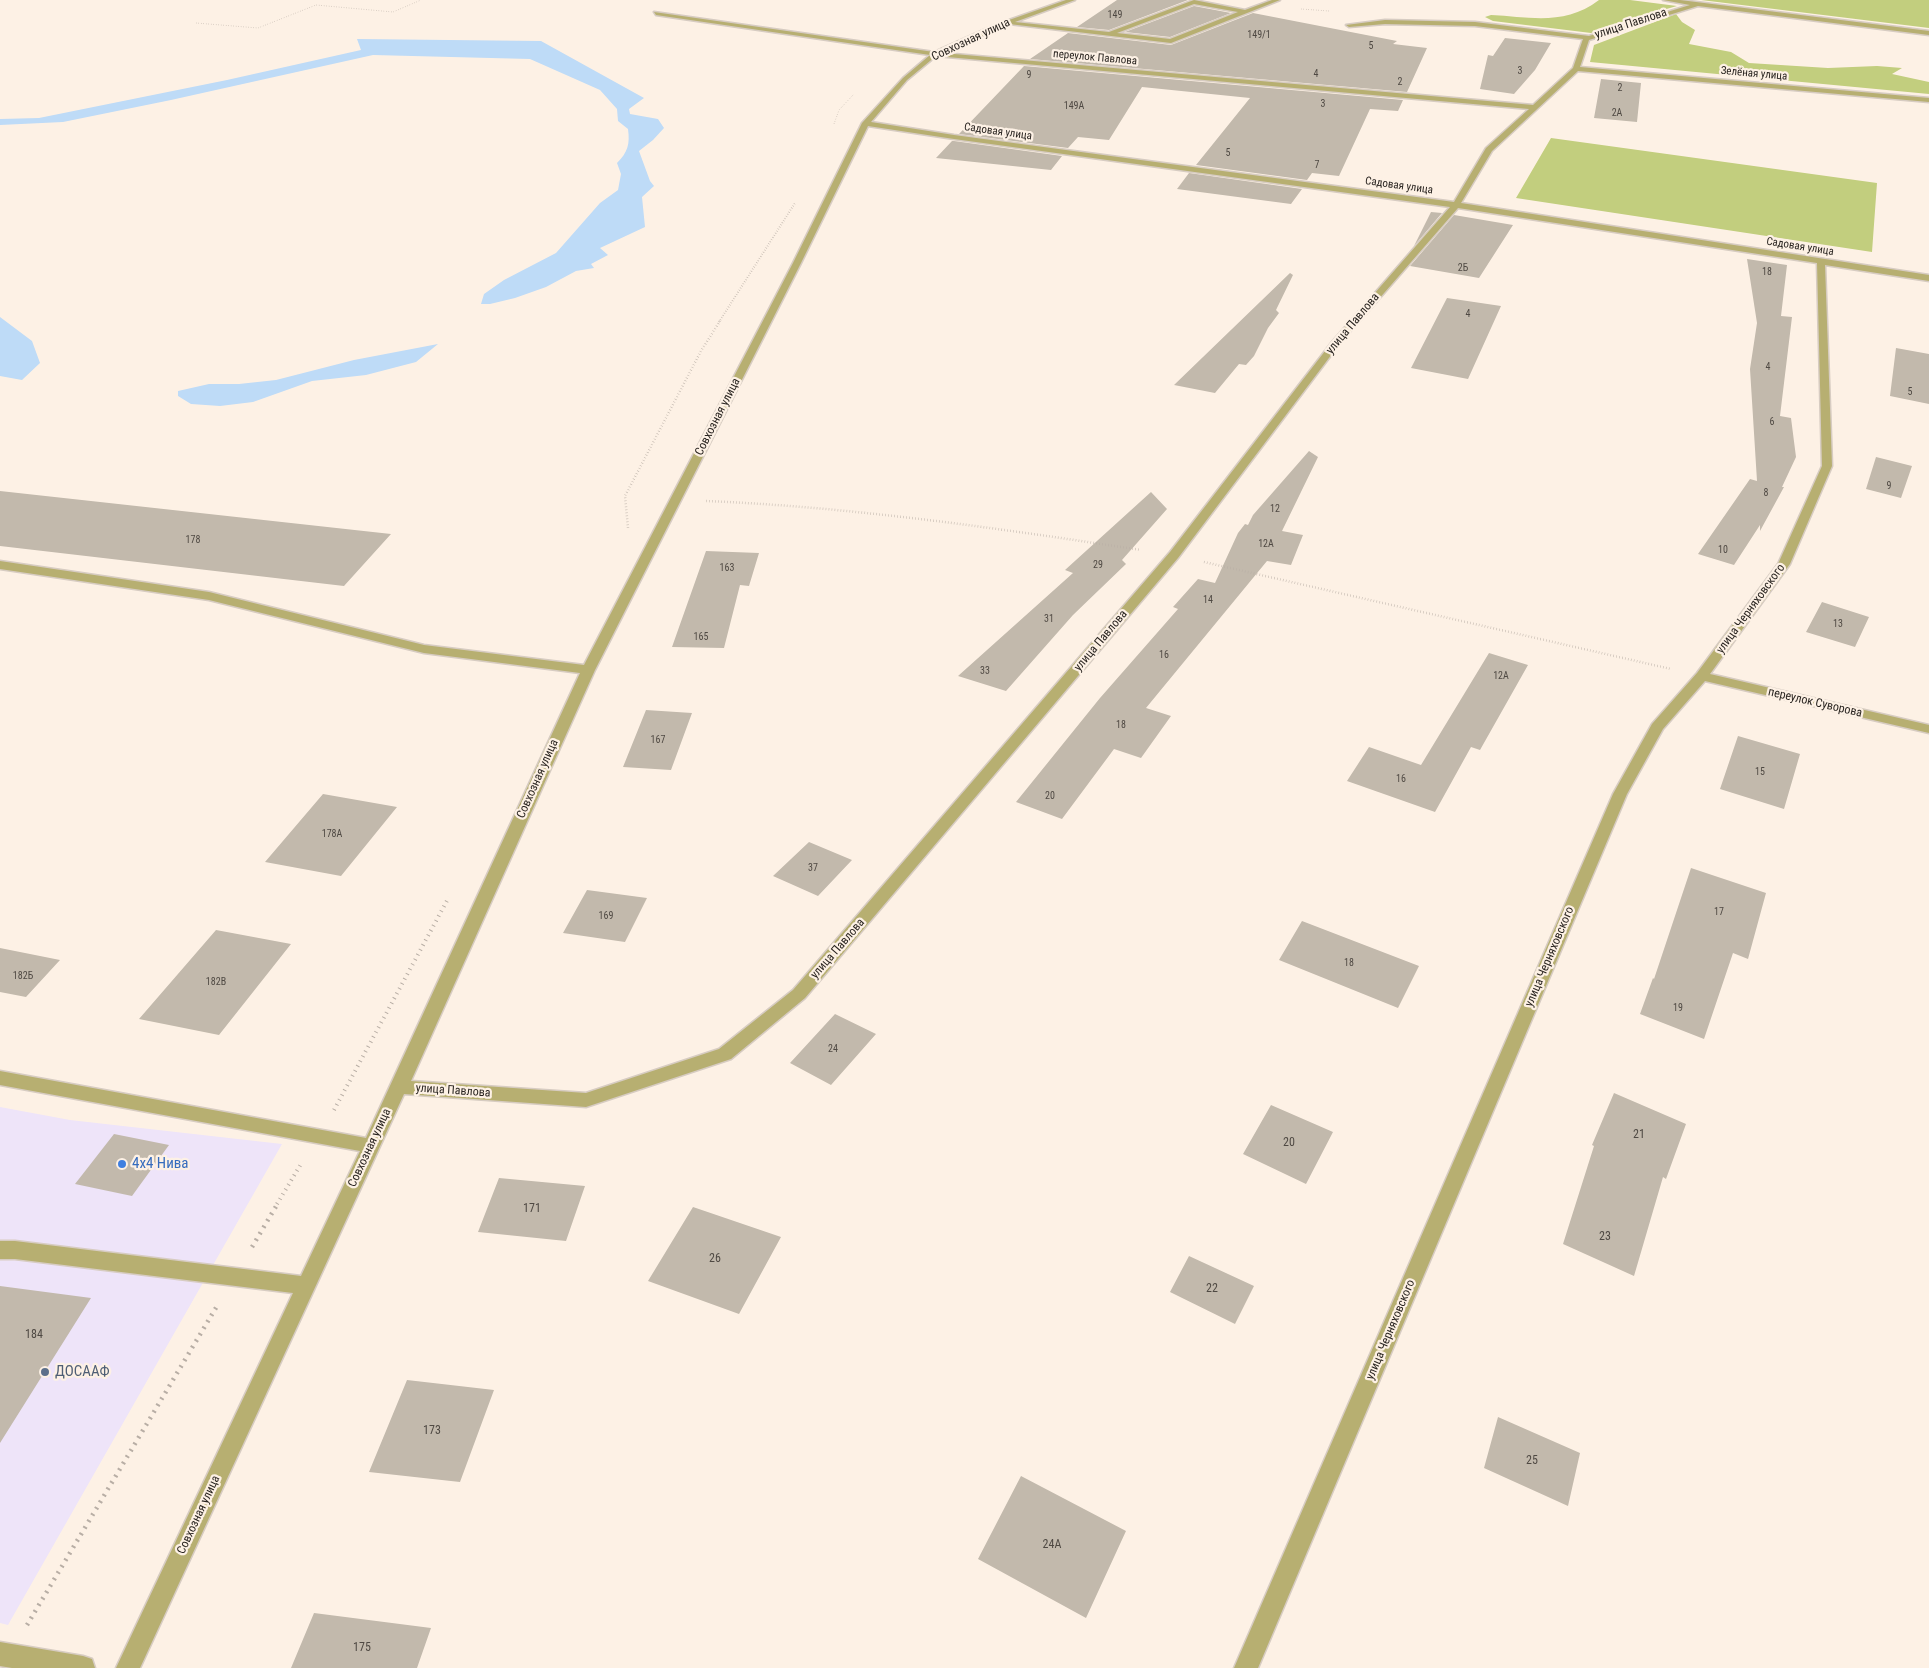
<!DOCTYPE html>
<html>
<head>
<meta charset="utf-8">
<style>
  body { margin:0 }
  canvas { display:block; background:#fdf1e5 }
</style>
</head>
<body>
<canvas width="1929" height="1668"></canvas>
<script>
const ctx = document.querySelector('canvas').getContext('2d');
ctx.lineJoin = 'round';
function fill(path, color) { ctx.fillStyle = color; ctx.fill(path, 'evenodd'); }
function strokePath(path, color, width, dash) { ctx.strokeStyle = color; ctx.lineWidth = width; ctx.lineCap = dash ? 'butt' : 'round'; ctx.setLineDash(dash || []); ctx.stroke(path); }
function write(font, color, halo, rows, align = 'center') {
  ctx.font = font + ' "Roboto Condensed",sans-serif'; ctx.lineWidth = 4.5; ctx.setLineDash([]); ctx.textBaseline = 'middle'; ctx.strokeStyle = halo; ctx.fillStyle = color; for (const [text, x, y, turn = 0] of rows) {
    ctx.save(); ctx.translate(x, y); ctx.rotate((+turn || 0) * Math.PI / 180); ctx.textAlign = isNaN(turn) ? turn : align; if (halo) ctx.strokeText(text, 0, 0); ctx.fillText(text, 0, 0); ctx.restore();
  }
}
fill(new Path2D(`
  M0 1107 70 1120 282 1144 8 1625 0 1623Z`), '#eee4f9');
fill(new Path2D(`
  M1599 0H1630L1677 6 1624 21 1591 33 1493 21 1485 17 1491 15C1531 17 1565 26 1599 0Z
  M1701 0H1929V28Z
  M1676 14 1682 22 1695 30 1689 44 1731 52 1749 63 1828 68 1877 66 1902 68 1892 74 1929 82V94L1590 62 1594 45Z
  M1551 138 1877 183 1872 252 1516 198Z`), '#c2ce7e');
fill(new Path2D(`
  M357 39 541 41 644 98 629 109 630 114 658 119 664 128 653 140 639 151 650 181 654 186 642 197 645 227 600 248 608 255 591 264 594 268 576 271 546 287 515 298 490 304H481L484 294 504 280 556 253 600 203 618 190 621 174 617 163C628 152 630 144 628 129L618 121 617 109 600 90 530 59 373 55 171 100 63 122 0 125V119L39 118 227 80 361 50Z
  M0 317 32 341 40 363 22 380 0 376Z
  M438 344 416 362 366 375 312 381 253 402 220 406 191 404 178 396V391L209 384H239L276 380 354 360Z`), '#bedbf7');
fill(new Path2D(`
  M1117 0H1188L1109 30 1077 27Z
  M1194 6 1231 13 1170 37 1125 32Z
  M1253 13 1397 41 1393 44 1427 48 1407 92 1030 59 1068 33 1171 45Z
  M1505 38 1551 43 1535 70 1514 94 1480 89 1488 55 1493 56Z
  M1024 66 1403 100 1398 111 1370 109 1339 176 1312 173 1307 180 1196 165 1250 98 1142 87 1109 140 1078 137 1068 148 959 134Z
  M1601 79 1641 83 1637 122 1594 118Z
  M952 141H954L1062 156 1051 170 936 158Z
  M1189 173 1302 189 1291 204 1177 189Z
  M1431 212 1442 213 1414 246Z
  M1454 215 1513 225 1479 278 1410 266Z
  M1747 259 1787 265 1781 316 1792 317 1780 416 1791 418 1796 457 1782 487H1784L1760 531V525L1734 565 1698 554 1750 479 1757 481 1750 369 1757 323Z
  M1290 273 1293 275 1276 310 1279 313 1268 328 1254 356 1246 365 1239 364 1215 393 1174 385Z
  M1447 298 1501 306 1468 379 1411 368Z
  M1896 348 1929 354V404L1890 396Z
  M1309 451 1318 457 1282 531 1303 535 1291 565 1267 561 1146 708 1171 716 1141 758 1114 749 1062 819 1016 802 1100 698 1178 609 1173 607 1198 579 1215 583 1238 533 1245 524 1248 525 1253 515Z
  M1876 457 1912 466 1901 498 1866 489Z
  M0 491 391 534 344 586 0 546Z
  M1151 492 1167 509 1122 560 1126 564 1073 615 1006 691 958 676 1073 573 1065 570Z
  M706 551 759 553 749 586 740 585 724 648 672 647Z
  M1822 602 1869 617 1855 647 1806 632Z
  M1489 653 1528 665 1480 750 1471 747 1435 812 1347 781 1369 747 1421 765Z
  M646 710 692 713 671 770 623 767Z
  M1738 736 1800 754 1784 809 1720 789Z
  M323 794 397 807 341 876 265 862Z
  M809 842 852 860 818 896 773 876Z
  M1691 868 1766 893 1748 959 1733 953 1704 1039 1640 1014 1653 978 1654 979Z
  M587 890 647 898 625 942 563 933Z
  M1302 921 1419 966 1398 1008 1279 960Z
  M216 930 291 944 219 1035 139 1019Z
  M0 948 60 960 26 997 0 992Z
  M835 1014 876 1034 831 1085 790 1063Z
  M1614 1093 1686 1124 1666 1179 1663 1177 1634 1276 1563 1244 1594 1146 1592 1145Z
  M1271 1105 1333 1132 1306 1184 1243 1154Z
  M114 1134 169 1145 132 1196 75 1184Z
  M499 1178 585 1186 566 1241 478 1232Z
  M693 1207 781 1237 739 1314 648 1281Z
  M1189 1256 1254 1286 1235 1324 1170 1292Z
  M0 1286 91 1298 0 1443Z
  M407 1380 494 1390 460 1482 369 1472Z
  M1498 1417 1580 1453 1568 1506 1484 1468Z
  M1021 1476 1126 1531 1086 1618 978 1559Z
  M314 1613 431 1628 417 1668H291Z`), '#c2b9ac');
const minor = new Path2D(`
  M1066 0H1075L1015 22 1109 32 1194 0 1245 10 1272 0H1280L1171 43 1009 24 943 53 1533 105 1573 68 1583 39 1475 26 1385 24 1349 27 1346 25 1385 20 1475 22 1589 36 1690 5 1663 0H1680L1929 31V35L1698 6 1589 40 1580 67 1929 98V102L1578 71 1492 151 1461 203 1929 275V281L1825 265 1832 466 1790 564 1710 674 1929 725V733L1705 681 1663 729 1627 794 1258 1668H1234L1613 794 1652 724 1697 673 1778 564 1822 466 1817 263 1458 208 1338 346 1178 558 805 998 731 1059 586 1107 404 1094 140 1668H116L293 1293 15 1259H0V1241H15L301 1276 360 1151 0 1085V1071L366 1138 580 673 424 653 209 600 0 569V561L209 592 424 645 584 665 793 263 862 123 903 78 930 55 656 15 654 12 934 52 992 26ZM1194 4 1238 12 1170 39 1117 33ZM936 56 1529 109 1486 148 1454 202 954 135 871 122 907 80ZM868 126 954 139 1450 207 1332 342 1170 552 793 990 719 1049 586 1093 411 1081 595 670 801 263Z
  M0 1642 83 1656 92 1659 95 1668H12L0 1666Z`);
strokePath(minor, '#d7ccc2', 3);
strokePath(new Path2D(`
  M1301 9 1329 11
  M196 23 258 28 316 5 393 12 421 0
  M834 124 839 110 854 94`), '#b8aea5', 1, [0.5, 2]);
strokePath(new Path2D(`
  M719 322 795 203`), '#b8aea5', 2, [0.5, 2]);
strokePath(new Path2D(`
  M706 501C852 507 996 528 1141 550
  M628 528 625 496 701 351 720 321
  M1204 562 1671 669`), '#b8aea5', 2.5, [0.5, 2.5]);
strokePath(new Path2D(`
  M334 1110 449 897
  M277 1204 301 1164`), '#b8aea5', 4, [1, 4.5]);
strokePath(new Path2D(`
  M252 1247 278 1203
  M27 1625 217 1306`), '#b8aea5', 4.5, [2, 5.5]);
fill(minor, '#b7af71');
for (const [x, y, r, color] of [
  [122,1164,5,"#3f7fe0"],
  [45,1372,5,"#5c6f8a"]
]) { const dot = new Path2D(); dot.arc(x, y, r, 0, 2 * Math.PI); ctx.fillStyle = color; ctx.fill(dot); strokePath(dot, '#fdf1e5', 2); }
write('10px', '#4f4943', null, [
  ["149",1115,15],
  ["149/1",1259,35],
  ["5",1371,46],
  ["3",1520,71],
  ["4",1316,74],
  ["9",1029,75],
  ["2",1400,82],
  ["2",1620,88],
  ["3",1323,104],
  ["149А",1074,106],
  ["2А",1617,113],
  ["5",1228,153],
  ["7",1317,165],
  ["2Б",1463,268],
  ["18",1767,272],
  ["4",1468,314],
  ["4",1768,367],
  ["5",1910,392],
  ["6",1772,422],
  ["9",1889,486],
  ["8",1766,493],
  ["12",1275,509],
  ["178",193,540],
  ["12А",1266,544],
  ["10",1723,550],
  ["29",1098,565],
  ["163",727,568],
  ["14",1208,600],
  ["31",1049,619],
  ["13",1838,624],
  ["165",701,637],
  ["16",1164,655],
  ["33",985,671],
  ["12А",1501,676],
  ["18",1121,725],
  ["167",658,740],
  ["15",1760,772],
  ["16",1401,779],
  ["20",1050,796],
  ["178А",332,834],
  ["37",813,868],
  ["17",1719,912],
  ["169",606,916],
  ["18",1349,963],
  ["182Б",23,976],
  ["182В",216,982],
  ["19",1678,1008],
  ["24",833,1049]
]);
write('11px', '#292420', '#fdf1e5', [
  ["переулок Павлова",1095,58,5],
  ["Зелёная улица",1754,74,5],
  ["Садовая улица",998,132,8],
  ["Садовая улица",1399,186,8],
  ["Садовая улица",1800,247,9]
]);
write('12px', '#292420', '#fdf1e5', [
  ["улица Павлова",1631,24,-18],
  ["Совхозная улица",971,40,-25],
  ["улица Павлова",1353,324,-50],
  ["Совхозная улица",718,417,-63],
  ["улица Черняховского",1751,609,-54],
  ["улица Павлова",1101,641,-50],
  ["переулок Суворова",1815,703,13],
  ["Совхозная улица",538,779,-66],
  ["улица Павлова",838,949,-49],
  ["улица Черняховского",1550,957,-67],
  ["улица Павлова",453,1091,4],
  ["Совхозная улица",370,1148,-65],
  ["улица Черняховского",1391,1330,-67],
  ["Совхозная улица",199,1515,-65]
]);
write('12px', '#4f4943', null, [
  ["21",1639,1135],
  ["20",1289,1143],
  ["171",532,1209],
  ["23",1605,1237],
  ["26",715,1259],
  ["22",1212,1289],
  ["184",34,1335],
  ["173",432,1431],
  ["25",1532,1461],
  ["24А",1052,1545],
  ["175",362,1648]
]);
write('15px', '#366cbe', '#fdf1e5', [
  ["4x4 Нива",132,1164]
], 'left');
write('15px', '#4e5e75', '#fdf1e5', [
  ["ДОСААФ",55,1372]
], 'left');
</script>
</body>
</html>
